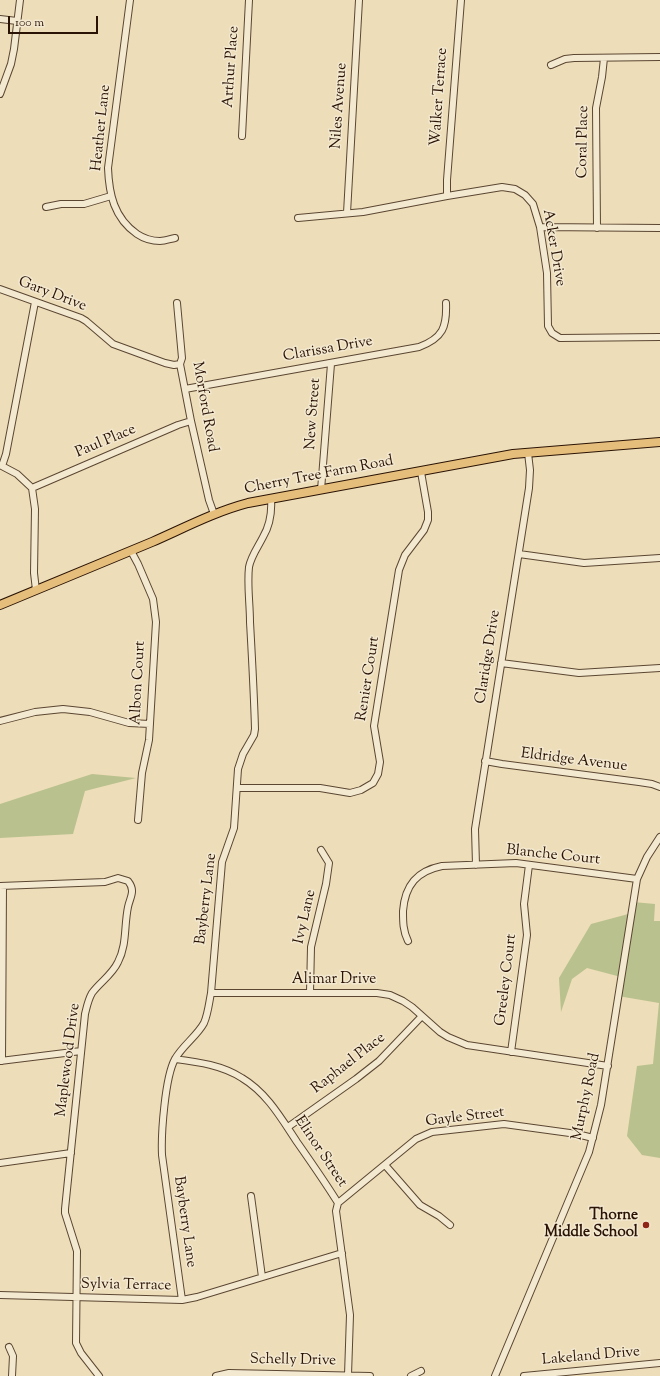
<!DOCTYPE html>
<html>
<head>
<meta charset="utf-8">
<style>
  body { margin:0 }
  #map { position:relative; width:660px; height:1376px; overflow:hidden; background:#edddb8; font-family:"Sorts Mill Goudy",serif }
  canvas { display:block }
  .scale { position:absolute; left:8px; top:16px; width:90px; height:18px; box-sizing:border-box; border:2px solid #2a1305; border-top:0; padding-left:5px; font-size:12px; line-height:14px; white-space:nowrap; color:#2a1305; -webkit-text-stroke:3px #f3e9d1; paint-order:stroke }
</style>
</head>
<body>
<div id="map">
<canvas width="660" height="1376"></canvas>
<div class="scale">100 m</div>
</div>
<script>
const ctx = document.querySelector('canvas').getContext('2d');
ctx.lineJoin = 'round';
function fill(path, color) { ctx.fillStyle = color; ctx.fill(path, 'evenodd'); }
function strokePath(path, color, width, dash) { ctx.strokeStyle = color; ctx.lineWidth = width; ctx.lineCap = dash ? 'butt' : 'round'; ctx.setLineDash(dash || []); ctx.stroke(path); }
function write(font, color, halo, rows, align = 'center') {
  ctx.font = font + ' "Sorts Mill Goudy",serif'; ctx.lineWidth = 3; ctx.setLineDash([]); ctx.textBaseline = 'middle'; ctx.strokeStyle = halo; ctx.fillStyle = color; for (const [text, x, y, turn = 0] of rows) {
    ctx.save(); ctx.translate(x, y); ctx.rotate((+turn || 0) * Math.PI / 180); ctx.textAlign = isNaN(turn) ? turn : align; if (halo) ctx.strokeText(text, 0, 0); ctx.fillText(text, 0, 0); ctx.restore();
  }
}
fill(new Path2D(`
  M92 774 136 778 85 791 73 834 0 838V804Z
  M633 902 655 904 654 921H660V1158L642 1155 627 1136 637 1066 653 1064 659 1003 618 996 621 977 587 968 572 979 561 1012 559 978 591 924 632 913Z`), '#b9c18e');
const minor = new Path2D(`
  M130 0 108 168C109 194 114 218 137 234 143 238 152 241 160 241 165 241 170 239 175 238
  M0 19 17 21
  M551 65 565 59 574 58 660 57
  M0 94 11 64 14 49 20 0
  M242 136 249 0
  M447 196V180L461 0
  M46 207 61 204H84L111 196
  M347 213 359 0
  M298 218 363 212 447 196 502 187 515 189 525 195 533 204 540 227 547 273 548 326 552 333 560 338 660 337
  M540 227 660 228
  M597 228 596 108 602 77 604 58
  M0 289 81 318 86 321 113 344 165 363 174 365 180 364
  M177 303 182 358 180 364 191 421 209 500 214 514
  M185 389 419 347C443 338 447 327 446 303
  M0 465 17 474 32 488 35 509 34 573 36 590
  M2 466 6 454 35 302
  M32 488 178 425 191 421
  M321 490 331 364
  M131 551 138 564 153 599 156 622 149 740 142 773 138 820
  M519 554 584 563 660 558
  M501 663 579 673 660 668
  M0 721 35 712 63 709 90 712 129 723 150 724
  M485 761 502 764 639 782 652 784 660 787
  M237 788H320L350 793 361 790 373 783 378 774 380 762 374 726 399 570 405 555 424 530 428 520V512L421 472
  M476 865 475 829 529 488 530 470 528 453
  M0 886 105 882 118 878 128 881C136 891 130 897 128 907 124 926 127 945 118 962 112 975 100 982 92 993 88 1000 87 1006 85 1014L65 1209V1213L77 1251 76 1343 81 1353 99 1376
  M408 941C403 931 403 922 403 911 405 885 417 871 442 866L516 863 637 879
  M310 992 311 947 326 884 329 863 321 850
  M211 993H377L390 995 403 1001 412 1007 440 1032 448 1037 467 1045 608 1066
  M511 1052 527 935 524 904 529 865
  M175 1059C198 1062 222 1065 242 1078 267 1093 281 1118 297 1142 311 1162 325 1182 338 1203L336 1211 350 1315 348 1375
  M0 1061 81 1051
  M2 1061 3 886
  M288 1127 356 1079 379 1061 422 1016
  M0 1163 71 1153
  M385 1165 420 1205 439 1216 450 1225
  M251 1196 262 1277
  M338 1203 416 1139 432 1132 504 1124 577 1134 593 1138
  M0 1295 182 1300 197 1297 342 1253
  M182 1300 162 1155C161 1134 165 1077 175 1059 183 1045 197 1036 204 1023 208 1014 209 1003 211 993L222 862 234 828 238 769 243 754 254 735 255 729C254 693 252 658 250 622 250 604 247 585 249 567 251 556 258 547 263 537 270 525 272 513 271 499
  M9 1347 13 1356 12 1376
  M216 1376 229 1373 370 1376
  M411 1376 421 1371
  M495 1376 589 1152 601 1105 637 879 647 857 660 837
  M524 1376 660 1363`);
const major = new Path2D(`
  M0 605C51 584 102 563 152 542 184 528 214 512 248 503L513 454 660 442`);
strokePath(minor, '#5b4632', 8);
strokePath(major, '#2a1305', 10);
strokePath(minor, '#f3e9d1', 6);
strokePath(major, '#e6be7c', 8);
for (const [x, y, r, color] of [
  [646,1225,4,"#8f2418"]
]) { const dot = new Path2D(); dot.arc(x, y, r, 0, 2 * Math.PI); ctx.fillStyle = color; ctx.fill(dot); strokePath(dot, '#f3e9d1', 1.5); }
write('15px', '#2a1305', '#f3e9d1', [
  ["Arthur Place",232,67,-86],
  ["Walker Terrace",440,97,-86],
  ["Niles Avenue",340,106,-86],
  ["Heather Lane",102,128,-84],
  ["Coral Place",584,142,-89],
  ["Acker Drive",553,248,80],
  ["Gary Drive",52,295,21],
  ["Clarissa Drive",328,350,-10],
  ["Morford Road",204,407,80],
  ["New Street",314,414,-86],
  ["Paul Place",106,442,-23],
  ["Cherry Tree Farm Road",319,476,-11],
  ["Claridge Drive",489,657,-81],
  ["Renier Court",369,679,-81],
  ["Albon Court",139,683,-87],
  ["Eldridge Avenue",574,761,7],
  ["Blanche Court",553,856,6],
  ["Bayberry Lane",207,899,-83],
  ["Ivy Lane",306,917,-77],
  ["Alimar Drive",334,980],
  ["Greeley Court",507,980,-83],
  ["Maplewood Drive",69,1060,-83],
  ["Raphael Place",349,1064,-38],
  ["Murphy Road",587,1097,-78],
  ["Gayle Street",465,1118,-7],
  ["Elinor Street",320,1152,56],
  ["Bayberry Lane",184,1222,82],
  ["Sylvia Terrace",126,1286,1],
  ["Lakeland Drive",591,1357,-5],
  ["Schelly Drive",293,1361,1]
]);
write('bold 15px', '#2a1305', '#f3e9d1', [
  ["Thorne",638,1216],
  ["Middle School",638,1233]
], 'right');
</script>
</body>
</html>
